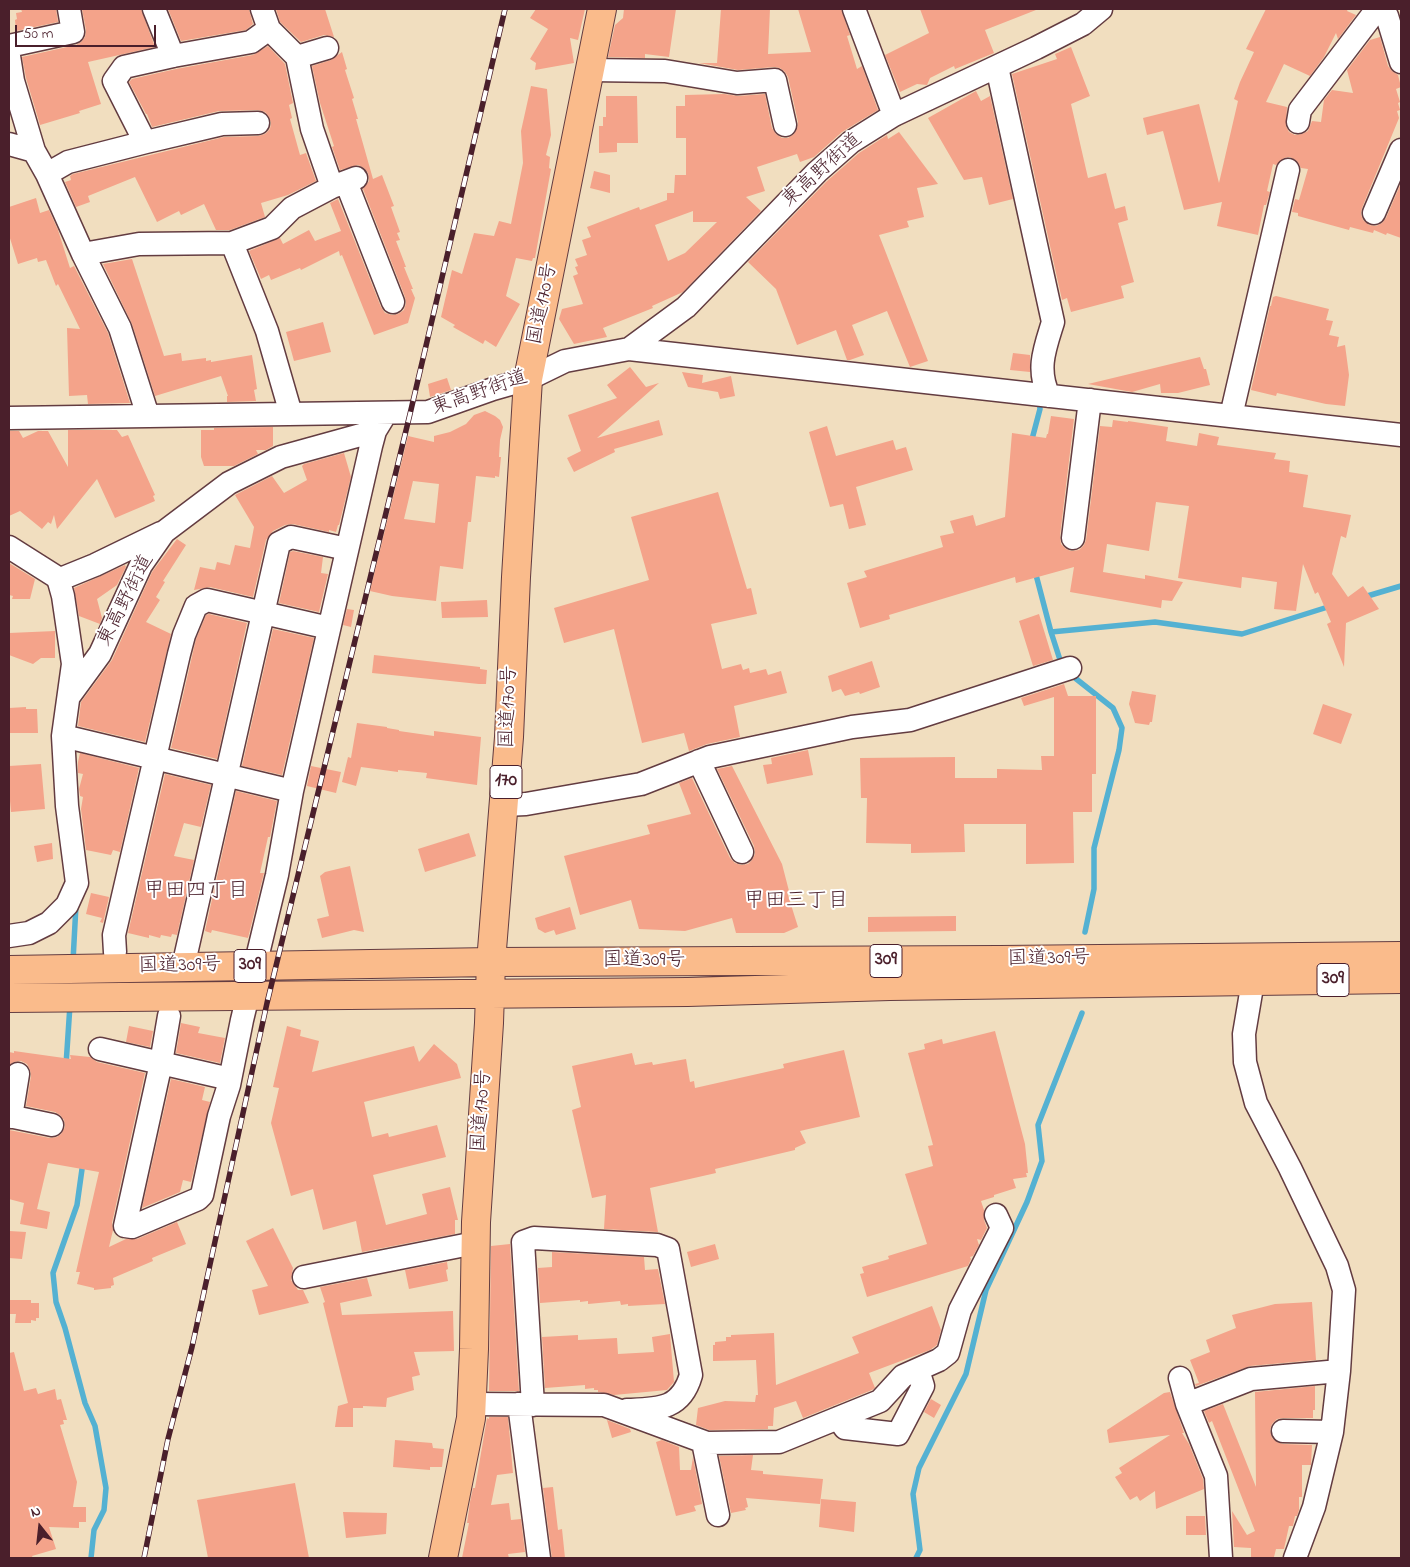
<!DOCTYPE html>
<html>
<head>
<meta charset="utf-8">
<style>
  body { margin:0 }
  #map { position:relative; width:1410px; height:1567px; overflow:hidden; background:#f1debf; font-family:"Indie Flower",sans-serif }
  canvas { display:block }
  .frame { position:absolute; inset:0; border:10px solid #4a1f2b; pointer-events:none }
  .north { position:absolute; left:15px; top:1502px; width:50px; height:50px; -webkit-text-stroke:4px #fff; paint-order:stroke; rotate:344deg; font-size:14px; font-weight:700; line-height:20px; text-align:center; color:#4a1f2b }
  .north::after { content:''; display:block; margin:auto; width:18px; height:22px; background:#4a1f2b; clip-path:polygon(50% 0,100% 100%,50% 72%,0 100%) }
  .scale { position:absolute; left:15px; top:25px; width:141px; height:22px; box-sizing:border-box; border:2px solid #4a1f2b; border-top:0; padding-left:6px; font-size:15px; line-height:18px; white-space:nowrap; color:#4a1f2b; -webkit-text-stroke:4px #fff; paint-order:stroke }
</style>
</head>
<body>
<div id="map">
<canvas width="1410" height="1567"></canvas>
<div class="frame"></div>
<div class="north">N</div>
<div class="scale">50 m</div>
</div>
<script>
const ctx = document.querySelector('canvas').getContext('2d');
ctx.lineJoin = 'round';
function strokePath(path, color, width, dash) { ctx.strokeStyle = color; ctx.lineWidth = width; ctx.lineCap = dash ? 'butt' : 'round'; ctx.setLineDash(dash || []); ctx.stroke(path); }
function fill(path, color) { ctx.fillStyle = color; ctx.fill(path, 'evenodd'); }
function write(font, color, halo, rows, align = 'center') {
  ctx.font = font + ' "Indie Flower","Klee One",sans-serif'; ctx.lineWidth = 4; ctx.setLineDash([]); ctx.textBaseline = 'middle'; ctx.strokeStyle = halo; ctx.fillStyle = color; for (const [text, x, y, turn = 0] of rows) {
    ctx.save(); ctx.translate(x, y); ctx.rotate((+turn || 0) * Math.PI / 180); ctx.textAlign = isNaN(turn) ? turn : align; if (halo) ctx.strokeText(text, 0, 0); ctx.fillText(text, 0, 0); ctx.restore();
  }
}
strokePath(new Path2D(`
  M1031 443 1040 409 1039 399
  M1035 571 1051 632 1062 666
  M1364 597 1401 586
  M1051 632 1155 622 1242 634 1331 606
  M1070 674 1113 708 1122 728 1119 750 1094 848V889L1085 932
  M73 961 76 905
  M66 1065 70 1005
  M83 1162 77 1205 53 1273 56 1302 65 1328 85 1403 95 1426 106 1488 104 1510 94 1530 91 1558
  M916 1558 920 1550 913 1494 919 1468 966 1374 986 1290 1027 1202 1042 1161 1038 1125 1082 1013`), '#54b1d2', 5.5);
fill(new Path2D(`
  M21 9H56L58 22 16 31 15 20 17 19 16 13 22 12Z
  M82 9H141L155 47 88 62 101 104 79 111 80 113 40 125 26 78 22 57 76 45 81 42 85 37 86 30Z
  M168 9H249L253 24 246 30 181 41Z
  M276 9H325L334 37 324 35 301 42 280 22Z
  M536 9H585L578 40 570 38 574 63 535 70 536 63 530 59 548 29 530 18Z
  M624 9H676L669 57 645 54V58L608 57 615 25 623 18Z
  M721 9H770L768 54 811 52 798 9H841L850 35 847 36 857 69 862 66 878 110 842 132 814 157 800 162 797 154 757 167 765 191 746 197 761 211 683 292 652 306 653 308 603 328 607 337 574 344 559 319 562 309 583 304 573 276 578 274 575 267 578 266 575 259 587 255 582 240 591 237 587 227 639 207 640 210 667 200V193H674L675 175H686V138H676V106H685V95L724 94 738 96 765 94 772 128 776 134 782 138H788L794 134 797 129 798 122 788 77 785 72 780 68 774 67 738 70 699 63H717ZM693 211V222H717L685 253 668 261 655 225Z
  M920 9H1036V10L985 30 994 53 955 69 954 66 930 78 927 85 917 84 900 92 885 55 929 33Z
  M1266 9H1348L1347 11 1356 15 1338 39 1336 33 1324 57 1310 76 1284 64 1266 102 1287 107 1286 126 1289 132 1295 135 1302 134 1308 131 1312 121 1321 122 1324 100 1332 90 1353 93 1347 70 1370 40 1380 37 1388 66 1392 71 1398 75 1401 87 1396 89 1400 102 1398 103 1400 110 1397 111 1399 118 1362 208 1361 214 1363 220 1369 225 1376 226 1382 223 1386 218 1401 183V238L1387 233 1386 235 1374 230 1373 233 1350 227 1349 230 1298 216V213L1292 212 1295 199 1299 200 1308 169 1301 168 1297 161 1290 157 1284 158 1276 165 1273 164 1267 191 1270 192 1266 205H1264L1258 235 1217 226 1222 202 1184 210 1163 131 1147 135 1143 118 1199 104 1219 183 1238 101 1234 99 1240 82 1254 52 1246 49Z
  M268 46 285 64 293 103 289 105 292 118 290 119 300 155 306 153 316 181 288 195 261 203 265 217 230 230H216L204 204 181 215 179 211 157 222 135 177 88 196 90 202 76 207 65 182 71 180 70 176 73 174 224 137 258 136 265 134 270 129 271 123 269 117 265 112 258 110 219 111 152 127 147 114H146L129 82 132 79 176 69 253 55Z
  M1071 47 1090 96 1071 104 1088 178 1106 173 1115 209 1125 206 1128 220 1118 223 1134 282 1121 286 1124 298 1071 312 1067 298 1062 300 1012 74 1057 59 1055 54Z
  M342 52 347 69 345 70 354 98 352 99 358 119H356L373 179 382 175 394 206 391 207 400 232 397 233 400 240 396 241 406 267H404L413 289H411L415 298 408 323 374 335 342 255 340 256 339 251 301 270 300 268 271 280 269 275 261 279 249 251 280 238 283 244 309 230 315 241 341 231 330 203 338 199 381 307 385 313 392 315 398 314 404 310 406 303 405 297 363 189 369 181 368 173 364 168 358 165 340 170 332 147 334 146 320 103 312 66 331 60Z
  M531 86 547 89 551 135 546 155 550 157 549 168 551 169 535 258H533L532 261 516 258 506 296 520 304 496 347 485 340 483 344 453 327 455 325 441 317 452 270 462 274 474 233 494 236 499 221 511 224 523 163 521 131Z
  M976 91 981 101 990 96 1013 199 989 205 982 177 964 180 928 118Z
  M606 96H637L638 143H617V152L599 153V126H603V117H606Z
  M899 132 938 184 917 188 924 217 907 221 909 227 879 235 928 361 910 367 887 311 852 325 864 355 850 360H847L836 330 797 345 776 289 748 262 826 182 859 153 887 135 888 139Z
  M594 171 610 175V193L590 188Z
  M36 198 40 213 49 210 58 230 70 268 74 266 108 333 130 403 88 404 87 395 69 396 67 328 80 329 58 284 56 286 46 260 38 262 37 258 18 264 9 235V207Z
  M132 259 164 356 181 353 182 361 206 358V361L211 360V362L252 355 257 389 254 390 256 401 227 402V396H228L221 376 155 396 132 324 103 264Z
  M1276 296 1329 309 1326 320 1333 321 1329 335 1339 337 1337 347 1345 345 1349 375 1345 406 1326 404 1277 393 1276 396 1251 390 1270 306H1271L1273 297Z
  M323 322 331 352 294 361 286 332Z
  M1013 353 1030 355V372L1010 370Z
  M1200 357 1204 369H1206L1210 385 1178 393H1161L1160 384 1132 392 1088 384Z
  M630 367 646 387 659 383 597 438 659 420 663 435 614 449 615 452 574 472 567 458 581 451 568 415 617 398 607 385Z
  M682 372 703 375 702 383 731 376 735 396 720 399 718 392 688 387Z
  M447 378 451 390 430 397 428 384Z
  M485 411 495 416 500 420 503 427 500 440 499 457H501L499 477 495 476V478L476 476 471 522H468L463 569 440 566 436 601 392 596 370 591 408 436 434 442V436L450 432 466 424 474 415ZM413 481 439 484 435 523 404 519Z
  M1051 416 1074 419 1060 536 1061 544 1066 549 1071 551 1079 550 1084 545 1086 540 1100 426 1112 427 1113 420 1128 422V421L1168 427 1166 441 1197 446 1199 433 1219 437 1217 445 1276 453 1274 459 1290 461 1289 472 1308 475 1303 507 1351 515 1346 538 1341 536 1332 574 1348 597 1363 586 1379 609 1346 623 1344 667 1327 624 1331 622 1318 592 1315 594 1303 564 1296 611 1274 609 1277 582 1242 577 1241 588 1178 578 1189 506 1156 502 1149 551 1107 544 1103 572 1145 579V575L1183 582 1172 601 1162 600 1161 608 1070 592 1074 567 1016 583 1015 577 889 615 890 619 860 628 847 583 867 577 864 571 943 547 940 536 954 533 950 521 973 515 976 526 1005 517 1012 433 1046 438 1047 434H1048Z
  M827 426 836 456 893 440 896 450 906 447 913 470 856 487 866 525 849 529 843 504 830 507 809 432Z
  M273 427V446L266 450H256L258 454 234 466H204L201 457V430H214V428Z
  M68 430H117L122 437 128 435 155 495 153 496 155 501 115 518 97 479 57 529 54 515 51 524 48 522 42 529 20 511 9 516V431H19L23 438 38 431H48L68 467Z
  M344 453 351 477 339 525H338L336 532 329 530V532L293 524 285 525 273 531 266 540 253 597 210 587 194 590 200 567 215 570 217 562 230 565 235 545 250 548 254 527 235 495 272 476 284 493 307 480 302 466 304 464Z
  M718 492 747 589 751 588 757 614 711 624 722 669 741 664 743 670 749 668 750 673 766 669 768 675 781 671 787 693 734 706 740 737 707 744 689 751 684 733 642 743 614 629 564 643 554 608 649 580 631 517Z
  M177 539 186 545 163 581 165 582 156 597 160 600 146 622 171 634 145 742 78 726 81 702 112 660 152 572Z
  M293 551 323 557 321 573 328 574 319 612 279 603 290 552Z
  M9 563 35 579 30 599H12L13 596 9 595Z
  M125 565 126 567 117 585 97 599 102 618 100 624 79 616 74 588Z
  M487 600 488 617 442 618 441 602Z
  M347 609 354 610 351 627 343 625Z
  M209 614 247 623 217 759 171 748 196 639 206 615Z
  M1039 614 1053 660 1033 666 1019 621Z
  M273 629 314 638 282 775 242 766Z
  M55 631V658H41L33 664 9 655V633Z
  M374 655 480 667V669L487 670 486 684H479L372 673Z
  M872 661 880 687 860 694 859 692 845 696 841 689 832 692 828 676Z
  M1064 684 1068 696H1096V774H1092V812H1073L1074 863 1026 864V824H964L965 852 911 853V844L866 843 867 798H861L860 758 955 757V778H997V769L1042 770 1041 756H1054V697L1024 706 1021 698Z
  M1132 691 1156 695 1152 722H1150L1149 725 1135 723 1129 704Z
  M1323 704 1352 714 1341 744 1313 734Z
  M26 707V709H37L38 733H9V708Z
  M357 723 387 727V728L399 730V731L434 736V731L481 737 477 785 426 778 427 773 398 770V772L361 767 356 786 342 782 348 757 351 758Z
  M808 750 813 775 767 784 763 765 772 764 771 758Z
  M80 753 139 768 120 852 113 850 111 855 86 850 81 809 83 797 80 796 79 789 83 774 78 773V762Z
  M41 764 45 809 11 812 10 801 9 802V766Z
  M311 766 341 772 336 793 307 786Z
  M732 766 782 864 789 891 787 892 798 927 784 933H736L732 918 685 931 639 929 631 900 580 915 564 856 650 834 647 825 691 814 679 783 692 778 730 858 735 863 741 865 748 864 752 860 755 854 754 846 717 769Z
  M165 774 211 785 201 827 184 823 174 856 194 860 177 935 172 934 171 937 161 935 160 938 149 935V938L128 933Z
  M236 791 277 801 270 837H268L260 873H264L248 938 212 930 211 933 205 931Z
  M469 833 476 856 425 872 418 849Z
  M52 843 53 859 37 862 34 846Z
  M350 866 364 932 354 930 322 938 317 919 329 916 320 876 325 872Z
  M91 893 109 897 103 923 100 922 102 918 86 914Z
  M570 907 576 929 556 935 554 930 545 933 538 929 535 918Z
  M956 916V931L868 932V917Z
  M181 1023 200 1027 198 1033 225 1038 220 1063 176 1053Z
  M129 1026 153 1031 150 1047 126 1042Z
  M287 1026 301 1030 300 1036 319 1041 312 1072 414 1046 419 1062 434 1044 457 1064 461 1078 364 1102 372 1137 388 1133 389 1137 437 1125 446 1157 373 1175 386 1225 427 1214 422 1194 450 1187 458 1220H455V1234L362 1252 356 1221 323 1230 313 1189 291 1196 271 1123 279 1088 273 1087Z
  M995 1031 1025 1144 1028 1173H1026L1027 1177 1013 1179 1016 1188 994 1195V1197L981 1201 984 1210V1220L987 1228 981 1240 977 1239 979 1245 973 1256 970 1257 971 1259 968 1266 867 1297 860 1274 864 1273 862 1267 889 1259 888 1256 927 1244 905 1174 933 1166 928 1146 933 1145 908 1053 925 1049 924 1044 942 1039 943 1044Z
  M844 1050 860 1117 800 1131 806 1143 795 1148V1150L715 1169 716 1173 650 1188 658 1232 604 1229 606 1195 592 1198 572 1110 581 1107 572 1066 632 1053 635 1065 652 1062 653 1065 686 1059 690 1082 694 1081 695 1088 784 1068 783 1064Z
  M14 1051 71 1059 70 1055 90 1057 97 1062 145 1073 112 1223 113 1230 109 1247 126 1239H137L177 1222 186 1244 152 1258 153 1261 113 1278 114 1285 111 1286V1288L94 1290V1288L77 1284 80 1272H76L99 1172 48 1163 37 1209 50 1212 47 1229 20 1224 24 1203 9 1199V1130L50 1138 57 1137 61 1134 65 1127 64 1120 60 1115 55 1112 26 1106 31 1076 30 1070 27 1064 21 1061 14 1062 9 1065V1052L14 1053Z
  M171 1079 205 1087 202 1100 210 1102 191 1182 183 1180 180 1192 142 1208Z
  M273 1228 293 1268 291 1280 298 1290H303L309 1303 259 1315 252 1290 268 1286 246 1241Z
  M9 1231 26 1232 22 1259 9 1258Z
  M510 1244 519 1391H489L491 1246Z
  M715 1244 719 1259 691 1267 687 1252Z
  M552 1252 644 1257 645 1270 658 1269 665 1304 628 1306V1304L621 1305 620 1301 588 1304V1301L580 1302V1300L540 1303 538 1268 552 1267Z
  M447 1262 448 1269 446 1270 448 1281 409 1289 405 1270Z
  M367 1278 372 1296 340 1303 342 1315 453 1311 454 1351 414 1352 420 1375 412 1377 414 1390 387 1398 386 1407 363 1406V1408H353V1427H335L338 1406 348 1403 323 1303 325 1302 320 1287Z
  M10 1300H31V1303H39V1318H36V1321L31 1320V1323H15L16 1314H10Z
  M1312 1302 1316 1360 1250 1366 1196 1386 1195 1384 1199 1383 1190 1360 1210 1352 1206 1340 1236 1328 1232 1315 1275 1304Z
  M932 1306 941 1330 937 1345 930 1350 869 1373 875 1388 872 1390 803 1418 796 1401 774 1408 773 1426H768V1429L709 1430 696 1425 698 1408 725 1401 755 1402 756 1395H758L756 1360 713 1361V1345H715V1342L726 1341V1337H731V1335L774 1333 776 1385 859 1353 852 1337Z
  M670 1334 674 1382 667 1390 614 1395 598 1392V1390H594V1388L585 1389V1385L545 1388 542 1337 578 1335V1340L617 1338 618 1354 654 1352 652 1337Z
  M14 1352 24 1391 36 1388 38 1394 55 1389 57 1400 61 1399 67 1420H63L64 1424 60 1425 77 1482 73 1507H86V1522H79V1528L49 1527 56 1549 32 1556 33 1558H9V1353Z
  M1315 1386V1410H1313V1418H1283L1277 1419 1272 1424 1270 1430 1272 1438 1277 1442 1283 1444 1312 1445 1311 1465H1302V1497H1299V1510L1297 1516H1295L1293 1526H1289L1284 1549H1276L1274 1557 1251 1558V1548L1234 1547 1232 1511 1247 1535 1255 1531 1212 1421 1209 1423 1204 1411 1223 1404 1256 1487 1255 1392Z
  M1170 1392 1184 1433H1182L1189 1444 1203 1479 1204 1489 1156 1509 1155 1491 1140 1501 1137 1496 1130 1500 1115 1477 1122 1473 1119 1468 1170 1435 1109 1443 1107 1430 1164 1393Z
  M931 1399 941 1405 934 1418 924 1412Z
  M489 1417H508L513 1473 497 1475 491 1505 509 1503 511 1520 521 1519 525 1552 508 1554 509 1558H462L469 1523H467L470 1502 473 1488H475L487 1418 489 1419Z
  M607 1420 630 1429 631 1432 612 1438Z
  M395 1440 432 1443 433 1448 444 1449 442 1467H430V1470L393 1467Z
  M662 1440 679 1447 680 1470H691L693 1457 702 1504 694 1506 696 1511 676 1516 656 1442Z
  M753 1455 751 1470 763 1471V1474L823 1479 820 1504 746 1498 748 1507 745 1508 746 1510 731 1513 719 1456Z
  M295 1483 309 1558H208L197 1500Z
  M553 1487 558 1530 562 1529 565 1558H552L543 1488Z
  M821 1499 856 1502 854 1532 819 1527Z
  M343 1512 387 1513 386 1534 346 1538Z
  M1186 1516H1205L1206 1535H1186Z`), '#f4a38a');
const minor = new Path2D(`
  M154 9 173 56
  M262 9 269 29 297 57 312 129 332 187
  M854 9 894 115
  M1387 16 1401 62
  M9 46 73 32 69 9
  M9 56 13 81 34 151 47 174 83 254 120 328 148 416
  M297 57 327 48
  M997 67 1053 322C1045 348 1036 369 1049 396
  M590 70 665 71 737 83 775 80 785 125
  M1298 122 1300 110 1374 13
  M145 142 114 81 124 67 173 56 251 42 269 29
  M9 144 34 151
  M47 174 68 162 146 142 222 124 258 123
  M346 182 393 302
  M1374 213 1401 150
  M232 243 267 331 291 414
  M83 254 139 244 232 243 272 228 292 208 332 187 356 178
  M629 349 1401 435
  M1231 416 1288 170
  M9 418 428 412 493 389 528 379 565 361 629 349 686 307 817 172 851 142 894 115 1036 48 1083 24 1101 9
  M1073 538 1090 400
  M9 547 58 578 63 596 73 664 63 736 67 806 77 883 67 905 49 923 29 933 9 936
  M58 580 95 565 161 533
  M70 695 100 654 141 565 164 532 229 483 281 457 375 431
  M63 736 292 791
  M699 761 742 852
  M504 805 526 804 641 784 710 757 852 727 910 720 1070 668
  M115 952 114 935 179 654 184 635 196 606 207 600 329 628
  M183 967 279 543 291 537 347 549
  M1253 981 1244 1034 1245 1062 1256 1103 1290 1168 1337 1266 1344 1290 1339 1371 1332 1432 1314 1507 1295 1558
  M169 1016 161 1063 125 1226 132 1227 198 1199 202 1195 219 1116 229 1085 242 1020 277 875 292 791 371 446 375 431 386 413
  M100 1049 230 1079
  M9 1116 52 1125
  M11 1117 18 1074
  M304 1277 475 1243
  M1180 1378 1187 1404
  M472 1404 604 1405 707 1443 779 1442 880 1401 903 1376 939 1360 948 1353 960 1310 1002 1228 996 1215
  M519 1404 539 1558
  M533 1405 523 1242 534 1238 657 1245 668 1249 691 1375C681 1410 658 1409 627 1410
  M838 1418 845 1428 898 1434 923 1386 918 1370
  M1283 1431 1332 1432
  M703 1442 718 1515
  M1221 1558 1216 1476 1187 1404 1251 1379 1339 1371`);
const highway = new Path2D(`
  M9 970 491 962 1000 960 1401 956
  M9 998 688 992 890 986 1401 979
  M443 1558 471 1418 474 1349 476 1222 489 1023 491 962 509 737 516 577 528 379 602 9`);
strokePath(minor, '#633c41', 25);
strokePath(highway, '#633c41', 30);
strokePath(minor, '#fff', 22);
strokePath(highway, '#fabb8b', 28);
const rail = new Path2D(`
  M144 1558 168 1439 192 1347 267 1003 410 414 505 9`);
strokePath(rail, '#4a1f2b', 5.5);
strokePath(rail, '#fff', 4, [11]);
for (const [x, y, w] of [
  [506,782,32],
  [886,961,32],
  [250,966,32],
  [1333,980,32]
]) { const box = new Path2D(); box.roundRect(x - w / 2, y - 16.5, w, 33, 4); ctx.fillStyle = '#fff'; ctx.fill(box); strokePath(box, '#4a1f2b', 1); }
write('bold 19px', '#4a1f2b', null, [
  ["170",506,782],
  ["309",886,961],
  ["309",250,966],
  ["309",1333,980]
]);
write('20px', '#4a1f2b', '#fff', [
  ["東高野街道",823,171,-42],
  ["国道170号",544,304,-79],
  ["東高野街道",480,394,-19],
  ["東高野街道",127,601,-63],
  ["国道170号",510,707,-88],
  ["国道309号",1049,960,-1],
  ["国道309号",644,962],
  ["国道309号",180,967,-1],
  ["国道170号",483,1111,-86]
]);
write('21px', '#4a1f2b', '#fff', [
  ["甲田四丁目",196,893],
  ["甲田三丁目",796,903]
]);
</script>
</body>
</html>
